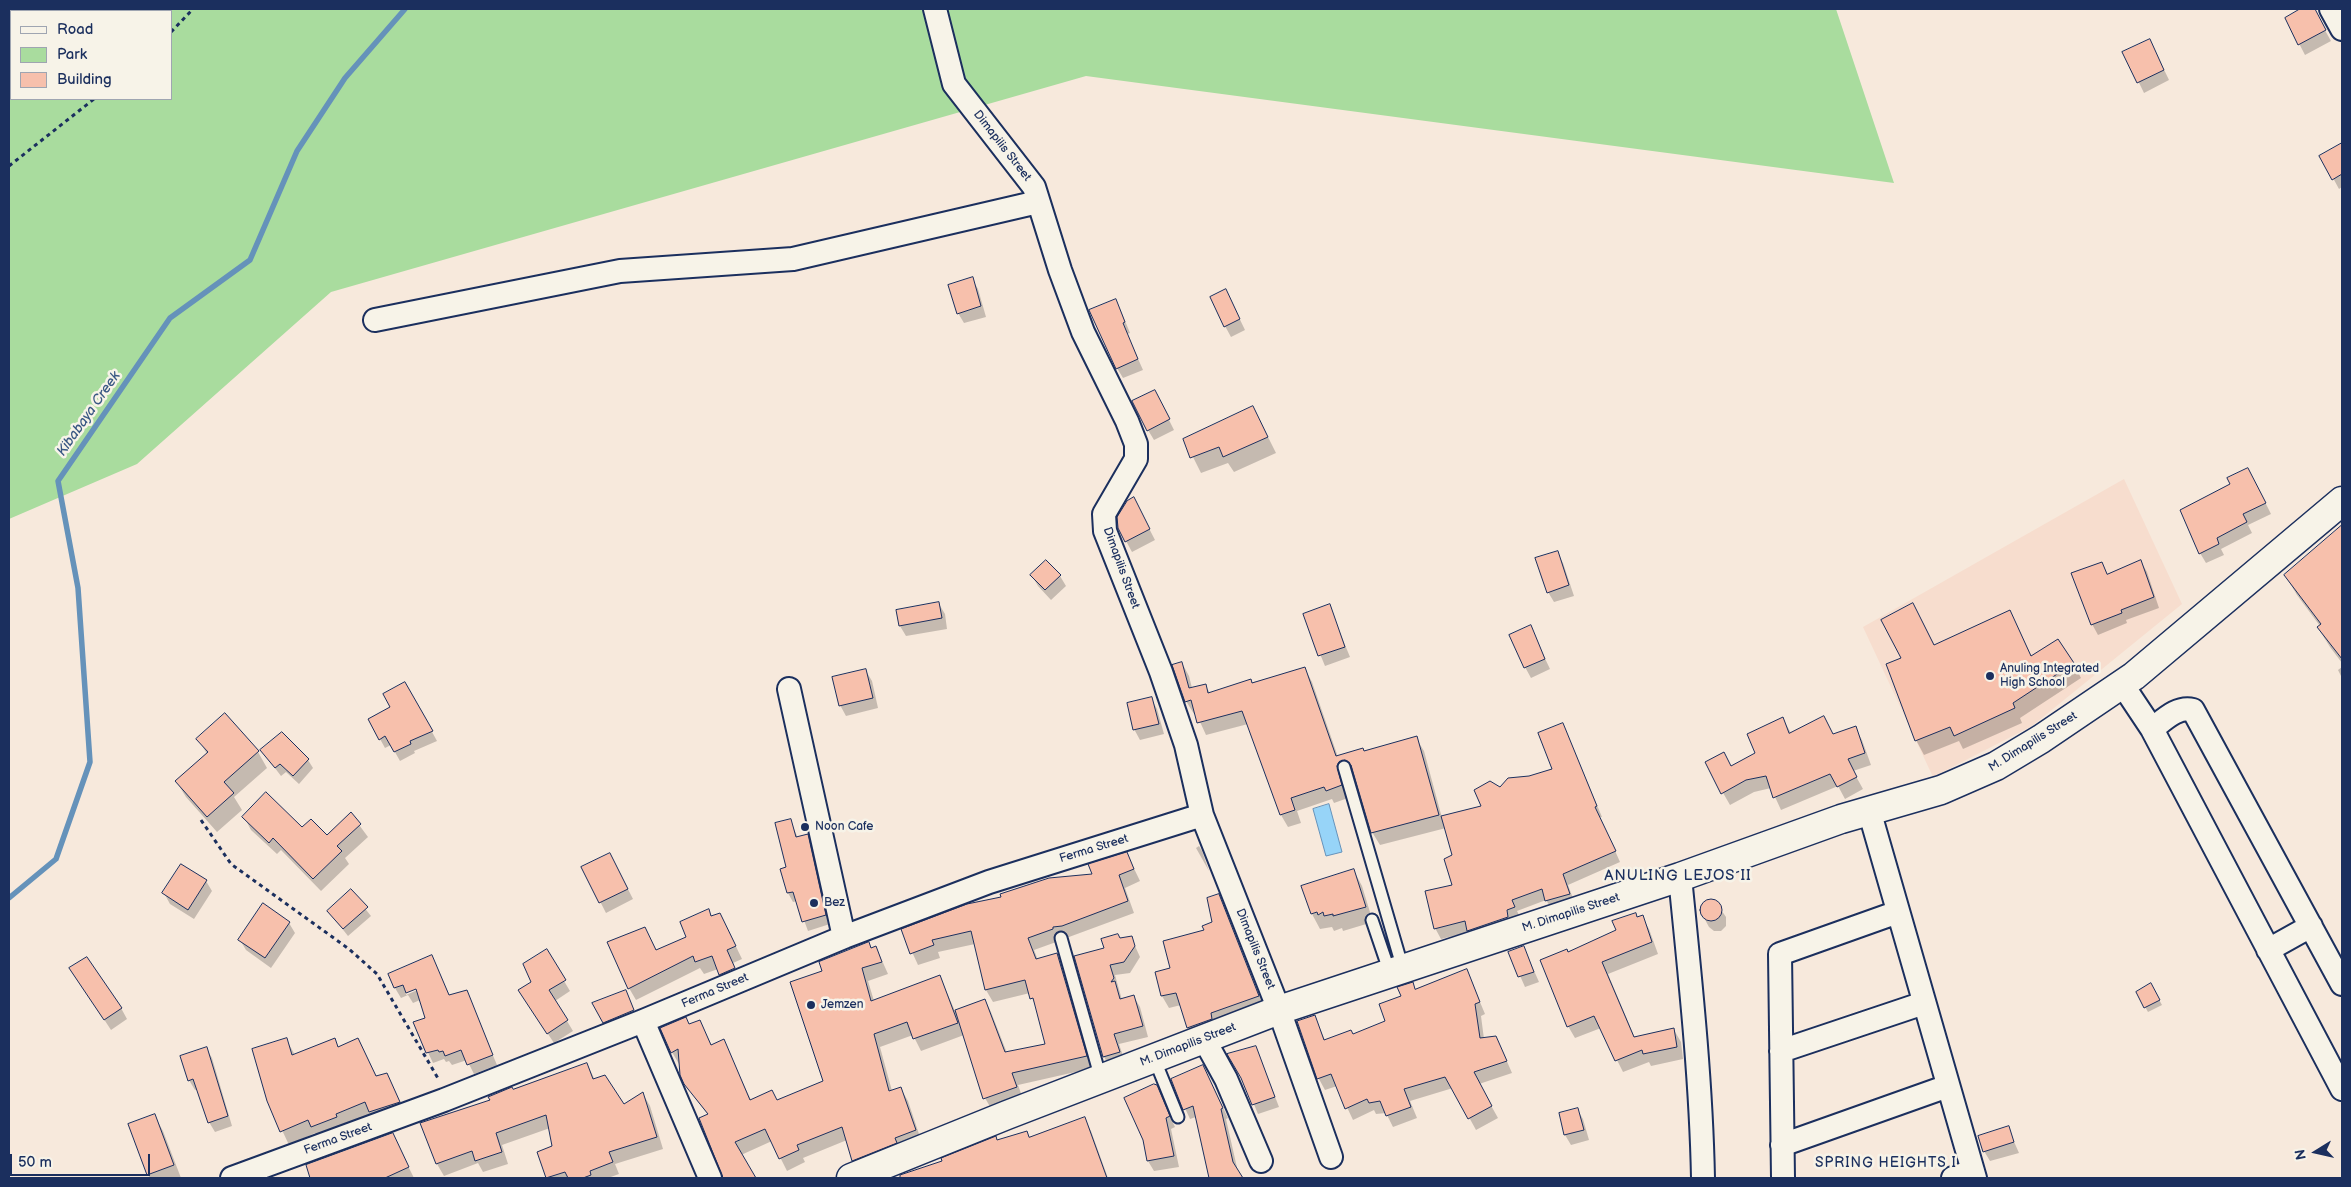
<!DOCTYPE html>
<html>
<head>
<meta charset="utf-8">
<style>
  body { margin:0 }
  #map { position:relative; width:2351px; height:1187px; overflow:hidden; background:#f7e9dc; font-family:"Balsamiq Sans",sans-serif }
  canvas { display:block }
  .frame { position:absolute; inset:0; border:10px solid #1b2f5e; pointer-events:none }
  .legend { position:absolute; left:10px; top:10px; width:162px; height:90px; box-sizing:border-box; background:#f7f3e8; border:1px solid #9fa5b1; margin:0; padding:6px 9px; list-style:none; font-size:15px; color:#1b2f5e }
  .legend li { display:flex; align-items:center; gap:10px; height:25px }
  .legend b { width:25px; border:1px solid #9fa5b1 }
  .north { position:absolute; left:2291px; top:1127px; width:50px; height:50px; -webkit-text-stroke:4px #f7f3e8; paint-order:stroke; rotate:260deg; font-size:14px; font-weight:700; line-height:20px; text-align:center; color:#1b2f5e }
  .north::after { content:''; display:block; margin:auto; width:18px; height:22px; background:#1b2f5e; clip-path:polygon(50% 0,100% 100%,50% 72%,0 100%) }
  .scale { position:absolute; left:10px; top:1154px; width:140px; height:22px; box-sizing:border-box; border:2px solid #1b2f5e; border-top:0; padding-left:6px; font-size:15px; line-height:18px; white-space:nowrap; color:#1b2f5e; -webkit-text-stroke:4px #f7f3e8; paint-order:stroke }
</style>
</head>
<body>
<div id="map">
<canvas width="2351" height="1187"></canvas>
<div class="frame"></div>
<ul class="legend">
<li><b style="height:6px;background:#f7f3e8"></b>Road</li>
<li><b style="height:14px;background:#a9dc9e"></b>Park</li>
<li><b style="height:14px;background:#f7c0ac"></b>Building</li>
</ul>
<div class="north">N</div>
<div class="scale">50 m</div>
</div>
<script>
const ctx = document.querySelector('canvas').getContext('2d');
ctx.lineJoin = 'round';
function fill(path, color) { ctx.fillStyle = color; ctx.fill(path, 'evenodd'); }
function strokePath(path, color, width, dash) { ctx.strokeStyle = color; ctx.lineWidth = width; ctx.lineCap = dash ? 'butt' : 'round'; ctx.setLineDash(dash || []); ctx.stroke(path); }
function write(font, color, halo, rows, align = 'center') {
  ctx.font = font + ' "Balsamiq Sans",sans-serif'; ctx.lineWidth = 5; ctx.setLineDash([]); ctx.textBaseline = 'middle'; ctx.strokeStyle = halo; ctx.fillStyle = color; for (const [text, x, y, turn = 0] of rows) {
    ctx.save(); ctx.translate(x, y); ctx.rotate((+turn || 0) * Math.PI / 180); ctx.textAlign = isNaN(turn) ? turn : align; if (halo) ctx.strokeText(text, 0, 0); ctx.fillText(text, 0, 0); ctx.restore();
  }
}
fill(new Path2D(`
  M2124 479 2182 604 2032 726 1933 777 1863 627Z`), '#f7ddce');
fill(new Path2D(`
  M9 9H1836L1894 183 1086 76 331 292 137 464 9 519ZM11 11H171V99H11Z`), '#a9dc9e');
const water = new Path2D(`
  M1329 804 1342 852 1326 856 1313 809Z`);
fill(water, '#97d4f8');
strokePath(water, '#6592ba', 1);
fill(new Path2D(`
  M2302 9H2313L2331 41 2305 55 2286 18Z
  M2155 51 2169 80 2144 93 2124 52Z
  M2342 145V187L2339 189 2321 156Z
  M972 279 978 289 986 317 964 323 958 313Z
  M1115 301 1121 311 1130 333 1127 334 1143 370 1123 378 1117 368Z
  M1231 301 1245 330 1231 337 1225 326Z
  M1160 402 1174 430 1154 440 1148 430Z
  M1253 407 1276 453 1234 472 1228 463 1201 473 1184 439Z
  M2254 480 2271 514 2248 525 2252 533 2221 549 2224 555 2206 563 2200 553Z
  M1139 509 1155 540 1132 552 1119 528Z
  M2342 527V663L2330 647 2318 628 2320 626 2297 595 2285 575Z
  M1557 552 1563 563 1574 596 1554 602 1548 592Z
  M2141 562 2147 572 2159 608 2126 620 2127 623 2098 635 2092 624 2102 564 2108 575Z
  M1032 576H1060L1066 586 1051 600 1038 586Z
  M939 604 945 614 947 629 906 636 900 626Z
  M1329 606 1350 657 1325 666 1304 615Z
  M2009 612 2032 657 2073 663 2081 678 2020 718 2022 723 1963 749 1959 741 1924 755 1916 740 1903 659 1921 619 1935 646Z
  M1530 627 1550 669 1531 678 1525 667Z
  M1182 663 1189 676 1192 688 1205 685 1210 693 1305 669 1312 682 1338 757 1416 738 1424 751 1442 818 1482 807 1500 788 1553 769 1563 724 1602 817H1600L1620 862 1568 885 1575 904 1553 911 1546 900 1517 911 1520 917 1474 941 1469 932 1441 939 1435 928 1454 886 1453 856 1446 828 1380 845 1372 832 1354 772 1346 774 1348 798 1334 803 1332 799 1297 811 1301 823 1288 827 1281 815 1248 724 1206 735 1196 713 1194 714 1186 701Z
  M2342 667V678L2338 670Z
  M866 671 872 681 878 708 846 716 840 705Z
  M405 683 437 741 414 751 415 753 400 761 391 745 385 748 369 719 392 707Z
  M1151 698 1157 709 1164 734 1140 740 1134 729Z
  M1783 719 1791 733 1833 735 1855 727 1862 740 1871 765 1853 771 1863 789 1845 799 1838 786 1781 810 1771 788 1754 792 1730 805 1706 763 1731 767 1757 754Z
  M198 739 258 752 267 768 234 797 242 810 217 832 186 797 176 781 207 754Z
  M262 751 308 760 313 768 299 784 286 772 281 776Z
  M351 814 368 837 345 858 349 864 321 891 281 850 277 854 251 830 244 817 326 837Z
  M790 820 798 838 807 836 812 844 830 924 808 931 797 901 793 902 788 893 787 868Z
  M1199 846 1202 851 1209 871 1196 848Z
  M610 854 633 899 606 913 583 868Z
  M1127 854 1140 881 1125 888 1134 913 1069 937 1058 939 1059 941 1034 950 1038 960 1057 954 1064 966 1093 1068 1018 1085 1023 1099 992 1110 985 1098 964 1035 921 1051 913 1035 880 1047 892 1091 901 1089 908 1101 922 1143 860 1172 853 1160 847 1140 803 1158 805 1162 787 1171 772 1141 741 1155 755 1178H724L708 1115 685 1084 681 1063 679 1064 672 1052 690 1026 700 1021 712 1046 723 1041 751 1100 777 1101 825 1082 824 972 869 943 872 949 876 947 888 974 868 981 874 1001 940 977 955 1011 985 1000 991 1012 1007 1053 1047 1045 1037 1009 1030 993 993 1002 986 990 975 944 938 952 940 958 918 965 902 930 1093 875Z
  M1354 871 1362 886 1373 922 1343 931 1342 928 1334 931 1332 927 1320 929 1312 914 1302 887Z
  M206 881 212 891 194 919 170 904 164 893Z
  M351 891 371 916 348 936 329 912Z
  M1219 896 1225 908 1265 1008 1195 1039 1189 1028 1181 1005 1169 1008 1162 996 1172 969 1214 922Z
  M1706 901H1715L1726 917V926L1721 931H1714L1709 927 1703 916 1702 906Z
  M708 910 712 917 727 928 742 959 733 963 741 981 728 987 718 969 704 974 700 968 636 1000 629 988 645 929 657 951 687 937Z
  M1642 917 1649 929 1658 954 1608 974 1635 1038 1674 1030 1681 1042 1683 1059 1651 1066 1649 1062 1623 1072 1601 1028 1575 1038 1568 1026V954L1618 931Z
  M289 923 295 933 271 968 246 950 240 940Z
  M1131 937 1140 957 1130 973 1115 975 1122 1000 1134 997 1140 1007 1148 1037 1119 1044 1125 1062 1110 1067 1104 1057 1075 957 1105 949 1120 939Z
  M1524 948 1539 982 1525 987 1510 953Z
  M546 951 570 991 555 1001 573 1031 554 1043 526 1001Z
  M431 957 450 996 466 992 497 1065 474 1074 467 1060 452 1065 449 1061 446 1062 444 1059 433 1063 414 1023 426 1018 420 1000 413 1003 408 995 401 998 395 988ZM421 986 422 988 406 995V992Z
  M1467 971 1485 1014 1481 1016 1484 1039 1502 1050 1512 1073 1479 1084 1498 1118 1476 1130 1453 1088 1410 1101 1417 1118 1393 1127 1386 1113 1376 1114 1374 1110 1353 1120 1337 1086 1325 1090 1319 1079 1298 1022 1314 1016 1325 1040 1353 1035 1387 1021 1412 984 1416 990Z
  M77 978 121 1008 127 1019 111 1030Z
  M2151 985 2162 1005 2148 1012 2137 992Z
  M625 991 639 1021 610 1033 594 1004Z
  M286 1039 295 1055 334 1039 339 1048 358 1040 377 1077 386 1074 406 1115 319 1140 315 1133 289 1145 268 1100Z
  M1256 1047 1279 1107 1258 1114 1243 1078Z
  M206 1048 212 1058 232 1126 215 1132 209 1122 198 1089 195 1090 189 1080Z
  M587 1064 595 1080 624 1106 643 1094 650 1106 663 1149 615 1164 619 1174 608 1178H548L538 1153 554 1147 550 1128 502 1145 508 1164 483 1172 478 1163 444 1176 437 1164 422 1124 491 1101 512 1090Z
  M1203 1066 1228 1118 1226 1119 1238 1172 1241 1178H1214L1196 1117 1190 1119 1172 1080Z
  M1156 1086 1175 1127 1171 1129 1179 1167 1154 1171 1148 1161Z
  M1577 1109 1583 1119 1589 1140 1571 1145 1565 1135Z
  M154 1115 163 1131 181 1178H150L148 1175 129 1124Z
  M1085 1119 1091 1131 1108 1178H899L997 1141 1027 1133 1030 1138Z
  M2008 1128 2019 1153 1990 1161 1984 1151Z
  M392 1134 414 1178H311H312Z`), '#0003');
strokePath(new Path2D(`
  M9 898 56 859 90 762 78 588 58 481 170 318 250 260 297 151 345 78 405 9`), '#6592ba', 5.5);
const building = new Path2D(`
  M2300 9H2315L2326 30 2298 45 2285 18Z
  M2150 39 2164 70 2137 83 2122 52Z
  M2342 143V174L2332 180 2319 156Z
  M973 277 981 306 957 314 948 285Z
  M1226 289 1240 319 1224 327 1210 297Z
  M1116 299 1125 322 1123 323 1138 359 1116 369 1089 310Z
  M1155 390 1170 419 1147 431 1132 401Z
  M1253 406 1268 437 1223 457 1219 447 1190 458 1183 439Z
  M2248 468 2266 503 2243 514 2247 522 2217 538 2219 544 2199 554 2180 510 2230 484 2227 478Z
  M1134 497 1150 529 1125 542 1118 528 1117 517 1127 501Z
  M2342 525V659L2317 627 2321 624 2284 575Z
  M1558 551 1569 585 1547 593 1535 558Z
  M1046 560 1061 575 1045 590 1030 575Z
  M2141 560 2154 597 2121 610 2122 613 2091 625 2071 573 2102 562 2107 574Z
  M939 602 942 618 899 626 896 610Z
  M1913 603 1934 645 2010 610 2031 656 2058 639 2074 663 2013 703 2015 708 1954 736 1950 727 1915 741 1886 664 1901 658 1881 620Z
  M1330 604 1345 647 1318 656 1303 614Z
  M1531 625 1545 659 1524 668 1509 635Z
  M1182 662 1189 688 1206 684 1208 693 1251 679 1252 683 1305 667 1336 756 1363 748 1364 751 1417 736 1439 815 1371 833 1351 765 1345 760 1339 762 1337 766 1342 785 1326 791 1324 787 1291 798 1295 810 1280 815 1242 711 1197 723 1191 700 1185 702 1172 665Z
  M866 669 873 698 839 706 832 677Z
  M405 682 433 731 410 741 411 744 394 752 385 736 379 740 368 719 390 707 383 694Z
  M1152 697 1159 724 1133 730 1127 703Z
  M225 713 259 751 224 782 234 793 207 817 175 781 208 752 196 739Z
  M1824 716 1833 734 1856 726 1865 753 1848 759 1857 777 1837 787 1830 774 1773 798 1766 776 1746 780 1721 794 1705 762 1724 752 1731 766 1755 753 1747 734 1783 717 1789 733Z
  M1563 723 1597 806 1595 807 1616 851 1563 874 1570 894 1545 901 1542 889 1512 900 1515 907 1507 910 1508 917 1467 931 1465 921 1434 929 1425 891 1452 885 1444 859 1452 855 1441 816 1481 806 1474 790 1490 781 1500 787 1508 778 1529 776 1552 769 1538 733Z
  M282 732 309 759 293 776 280 764 275 768 260 750Z
  M266 792 302 827 311 819 327 835 351 812 361 824 337 846 342 851 313 879 273 838 269 843 242 817Z
  M791 819 796 837 808 834 826 915 802 922 793 892 787 893 780 869 786 867 775 823Z
  M1127 852 1134 869 1119 875 1128 901 1062 926 1053 927V929L1028 938 1036 959 1057 953 1087 1056 1012 1073 1017 1087 983 1099 955 1010 985 999 1005 1052 1045 1044 1033 998 1030 999 1025 980 985 990 971 931 932 940 934 945 910 954 901 929 967 904 1001 897 1000 894 1049 878 1092 874 1088 864Z
  M610 853 628 889 599 903 581 867Z
  M181 864 207 880 188 910 162 893Z
  M1354 869 1366 907 1333 916V914L1324 916 1323 912 1318 915 1317 912 1311 914 1301 886Z
  M351 889 368 907 343 929 327 911Z
  M1219 894 1259 996 1211 1013 1212 1019 1187 1028 1176 993 1161 996 1155 972 1170 968 1163 941 1204 930 1202 926 1212 922 1207 898Z
  M1700 910a11 11 0 1 1 22 0a11 11 0 1 1-22 0Z
  M263 903 290 922 265 958 238 940Z
  M709 909 711 916 720 913 736 946 727 950 735 968 719 975 712 956 695 962 693 956 628 989 607 942 645 927 656 950 686 937 680 922Z
  M1636 913 1637 917 1643 915 1652 942 1602 962 1634 1037 1674 1028 1677 1047 1643 1054 1642 1050 1615 1061 1594 1016 1567 1027 1540 960 1567 949 1568 952 1616 930 1612 921Z
  M1118 934 1120 938 1132 936 1135 946 1124 962 1110 965 1114 978 1111 982 1115 981 1120 999 1134 995 1143 1026 1114 1034 1120 1052 1103 1057 1074 956 1104 948 1101 939Z
  M869 942 871 948 876 946 882 962 862 968 871 1001 940 975 958 1023 913 1039 907 1022 874 1034 889 1091 901 1087 916 1130 895 1138 897 1143 852 1161 842 1127 797 1145 799 1150 779 1159 765 1129 735 1142 756 1178H723L699 1118 708 1114 684 1084 680 1075 678 1049 671 1053 660 1028 686 1017 689 1024 700 1020 711 1045 724 1039 750 1100 772 1090 777 1100 823 1081 790 982 822 971 819 962Z
  M1524 946 1534 972 1518 977 1508 952Z
  M547 949 566 980 549 990 568 1020 547 1034 518 990 531 982 523 964Z
  M432 955 449 995 467 990 493 1055 467 1065 461 1050 445 1056 443 1051 439 1052 438 1050 426 1053 413 1022 425 1018 416 989 406 993 403 985 394 988 388 974Z
  M87 957 122 1008 104 1020 69 968Z
  M1467 969 1480 1002 1475 1004 1480 1038 1496 1036 1507 1061 1474 1072 1492 1106 1468 1119 1445 1077 1404 1089 1411 1107 1386 1116 1380 1101 1369 1103 1367 1099 1345 1109 1331 1074 1317 1079 1297 1021 1315 1015 1324 1040 1351 1030 1353 1034 1385 1021 1379 1004 1401 996 1397 987 1413 982 1415 989Z
  M2151 983 2160 1000 2144 1008 2136 992Z
  M626 990 634 1010 603 1023 592 1003Z
  M287 1038 292 1055 335 1038 338 1047 358 1038 376 1076 387 1073 400 1102 369 1112 365 1102 336 1114 337 1117 311 1127 308 1120 280 1132 267 1101 252 1049Z
  M1256 1046 1275 1097 1252 1105 1241 1078 1227 1054Z
  M207 1047 228 1116 208 1123 193 1079 188 1081 180 1056Z
  M587 1063 593 1079 605 1075 624 1104 643 1092 657 1137 609 1152 613 1162 590 1171 591 1175 583 1178H568L565 1172 546 1178 537 1152 552 1146 546 1115 496 1133 502 1152 475 1161 472 1151 436 1164 420 1123 490 1100 488 1097 512 1087 513 1089Z
  M1203 1065 1223 1108 1221 1109 1233 1162 1243 1178H1209L1193 1106 1183 1110 1171 1079Z
  M1154 1084 1157 1085 1170 1116 1166 1118 1174 1156 1147 1161 1143 1140 1124 1098Z
  M1578 1108 1584 1130 1564 1135 1559 1113Z
  M155 1114 174 1165 147 1175 128 1124Z
  M1085 1117 1107 1178H900V1175L942 1161 941 1158 996 1136 997 1140 1027 1131 1029 1137Z
  M2009 1126 2014 1142 1983 1152 1978 1136Z
  M393 1133 409 1167 385 1178H310L306 1165Z`);
fill(building, '#f7c0ac');
strokePath(building, '#1b2f5e', 1);
const service = new Path2D(`
  M1344 767 1403 969
  M1372 920 1390 973
  M1061 938 1101 1079
  M1154 1058 1178 1117`);
const minor = new Path2D(`
  M935 9 954 84 1034 187 1060 270 1083 332 1127 421 1136 444V459L1104 514 1105 531 1161 672 1186 745 1202 815 1279 1010 1331 1157
  M2331 9 2342 29
  M375 320 620 271 793 259 1038 202
  M2122 684 2152 729 2342 1089
  M789 689 844 937
  M2152 729C2164 720 2177 706 2193 710L2342 984
  M1869 810 1975 1178
  M1680 877C1690 977 1701 1078 1703 1178
  M2268 950 2311 926
  M643 1021 710 1178
  M1204 1039 1226 1079 1261 1161
  M1781 1051 1924 1003
  M1782 1145 1948 1086
  M232 1178 444 1100 643 1021 844 937 989 882 1202 815
  M1783 1178 1780 954 1898 912
  M1953 1178 1973 1171`);
const secondary = new Path2D(`
  M851 1178 1007 1115 1279 1010 1680 877 1841 819 1941 790 1996 766 2041 739 2134 676 2342 501`);
strokePath(service, '#1b2f5e', 15);
strokePath(minor, '#1b2f5e', 26);
strokePath(secondary, '#1b2f5e', 31);
strokePath(new Path2D(`
  M171 32 193 9
  M9 166 94 99
  M201 820 231 864 349 949 377 974 439 1080`), '#1b2f5e', 3, [4, 4]);
strokePath(service, '#f7f3e8', 11);
strokePath(minor, '#f7f3e8', 22);
strokePath(secondary, '#f7f3e8', 28);
for (const [x, y, r, color] of [
  [1990,676,5,"#1b2f5e"],
  [805,827,5,"#1b2f5e"],
  [814,903,5,"#1b2f5e"],
  [811,1005,5,"#1b2f5e"]
]) { const dot = new Path2D(); dot.arc(x, y, r, 0, 2 * Math.PI); ctx.fillStyle = color; ctx.fill(dot); strokePath(dot, '#f7f3e8', 2); }
write('12px', '#1b2f5e', '#f7f3e8', [
  ["Dimapilis Street",1002,146,52],
  ["Dimapilis Street",1121,568,70],
  ["M. Dimapilis Street",2033,742,-32],
  ["Ferma Street",1094,849,-17],
  ["M. Dimapilis Street",1571,913,-18],
  ["Dimapilis Street",1255,949,68],
  ["Ferma Street",715,991,-23],
  ["M. Dimapilis Street",1188,1045,-21],
  ["Ferma Street",338,1139,-20]
]);
write('12px', '#1b2f5e', '#f7f3e8', [
  ["Anuling Integrated",2000,669],
  ["High School",2000,683],
  ["Noon Cafe",815,827],
  ["Bez",824,903],
  ["Jemzen",821,1005]
], 'left');
write('italic 14px', '#3a5884', '#f7f3e8', [
  ["Kibabaya Creek",89,414,-55]
]);
ctx.letterSpacing = '1px';
write('14px', '#1b2f5e', '#f7f3e8', [
  ["SPRING HEIGHTS I",1886,1163]
]);
ctx.letterSpacing = '0px';
ctx.letterSpacing = '1px';
write('15px', '#1b2f5e', '#f7f3e8', [
  ["ANULING LEJOS II",1678,876]
]);
ctx.letterSpacing = '0px';
</script>
</body>
</html>
